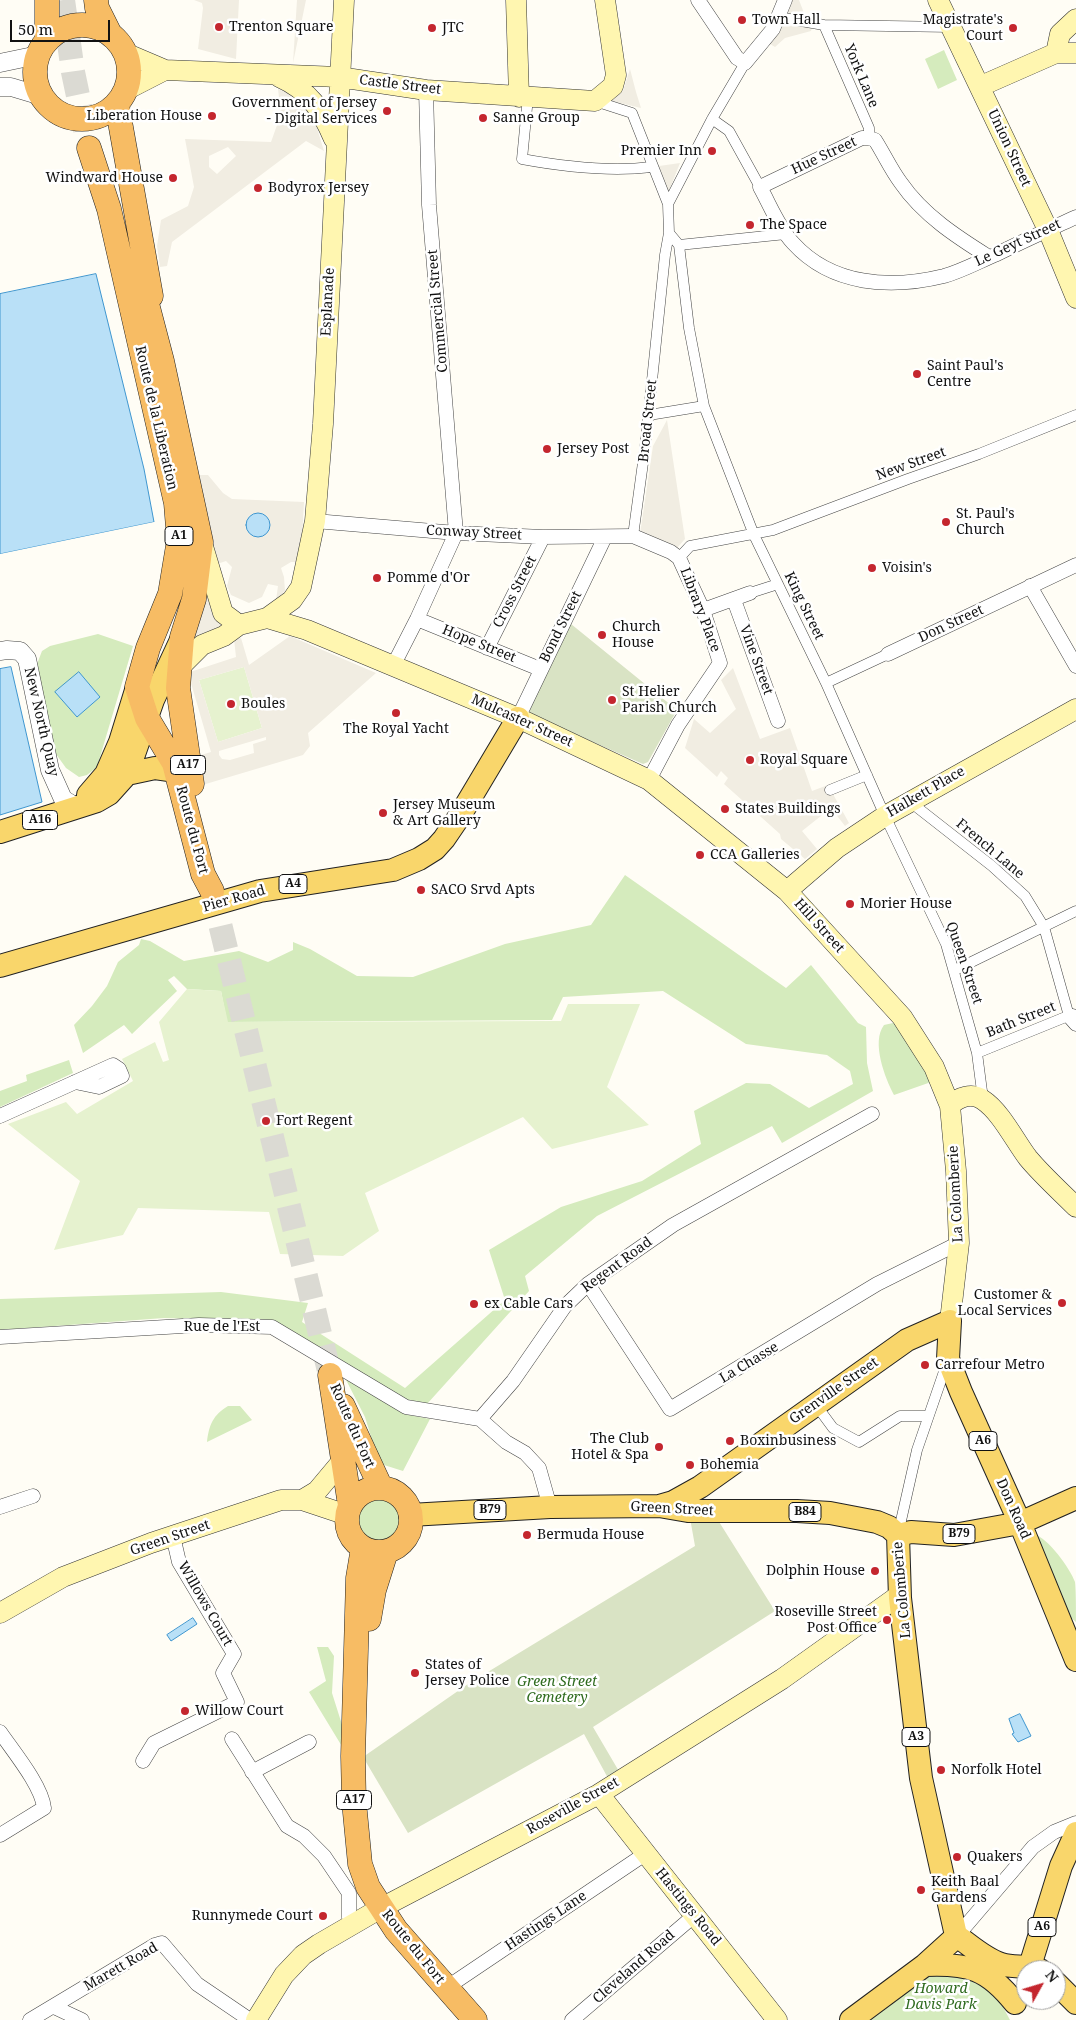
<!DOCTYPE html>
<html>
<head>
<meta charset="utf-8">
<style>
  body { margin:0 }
  #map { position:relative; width:1076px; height:2020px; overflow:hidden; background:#fffdf5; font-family:"Noto Serif",serif }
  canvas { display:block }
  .north { position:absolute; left:1016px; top:1960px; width:50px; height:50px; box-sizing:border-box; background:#fff; border:1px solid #a0a0a0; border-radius:50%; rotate:51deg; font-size:14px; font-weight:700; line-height:20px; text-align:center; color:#111 }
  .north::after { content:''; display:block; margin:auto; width:18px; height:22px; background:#c4262e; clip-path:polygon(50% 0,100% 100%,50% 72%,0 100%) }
  .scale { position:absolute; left:10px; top:20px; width:100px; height:22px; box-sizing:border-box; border:2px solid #111; border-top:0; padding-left:6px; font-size:15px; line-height:18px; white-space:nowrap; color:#111; -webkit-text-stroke:4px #fff; paint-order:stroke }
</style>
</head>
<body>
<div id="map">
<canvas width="1076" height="2020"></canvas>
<div class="north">N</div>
<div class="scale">50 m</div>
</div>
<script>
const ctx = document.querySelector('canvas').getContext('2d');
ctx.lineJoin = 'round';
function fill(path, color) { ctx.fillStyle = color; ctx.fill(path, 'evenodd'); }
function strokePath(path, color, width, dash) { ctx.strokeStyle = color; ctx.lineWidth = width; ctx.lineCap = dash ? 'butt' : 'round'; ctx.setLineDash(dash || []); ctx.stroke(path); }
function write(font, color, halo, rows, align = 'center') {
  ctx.font = font + ' "Noto Serif",serif'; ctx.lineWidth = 5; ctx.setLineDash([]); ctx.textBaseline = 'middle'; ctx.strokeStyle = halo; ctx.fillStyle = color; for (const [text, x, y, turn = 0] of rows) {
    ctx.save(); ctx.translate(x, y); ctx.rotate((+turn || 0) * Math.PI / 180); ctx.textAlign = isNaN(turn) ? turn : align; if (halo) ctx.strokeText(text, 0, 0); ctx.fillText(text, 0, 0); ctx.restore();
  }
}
fill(new Path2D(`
  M944 50 957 80 938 89 925 59Z
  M98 634 133 646 97 767 87 775 79 777 66 768 56 754 37 664 42 651 50 646Z
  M625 875 786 988 811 965 858 1023 866 1027 867 1063 873 1091 782 1143 772 1126 597 1216 525 1276 529 1291 427 1404 404 1399 275 1321 164 1318 0 1330V1299L221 1292 308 1303 302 1322 405 1388 505 1300 489 1250 561 1207 642 1181 701 1144 694 1111 746 1083 770 1084 809 1108 853 1084 850 1071 827 1055 746 1044 663 991 563 997 552 1020 227 1022 221 991 187 989 174 976 168 980 177 991 132 1034 124 1025 83 1053 74 1025 92 1006 107 986 118 962 139 945 141 939 150 941 184 961 239 951 268 962 293 950V942L310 949 357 976 413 977 505 944 591 925Z
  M893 1023 901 1027 934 1081 894 1095C885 1078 871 1042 884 1025Z
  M69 1060 73 1073 0 1107V1091L27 1081 26 1075Z
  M344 1376 409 1415 430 1419 403 1471 384 1465 376 1453 365 1417Z
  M228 1406H240L252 1420 207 1442C209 1425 213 1415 228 1406Z
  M347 1520a32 32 0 1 1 64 0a32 32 0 1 1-64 0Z
  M1034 1534C1048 1538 1070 1568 1075 1582 1076 1590 1076 1612 1076 1622L1070 1617Z
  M317 1647H328L334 1656 332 1693 344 1731 346 1753 309 1692 326 1681Z
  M930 1973H954L986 1988 996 1994 1010 2020H863Z`), '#d5ebbd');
fill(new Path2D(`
  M571 624 677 710 648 762 643 764 534 716 530 712 529 707Z
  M716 1517 775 1611 593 1727 620 1773 609 1780 584 1734 408 1833 363 1757 468 1684 695 1546 690 1518Z`), '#d9e3c4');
fill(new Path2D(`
  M244 667 262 728 218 742 199 680Z
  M187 989 221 991 228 1022 561 1021 568 1004H640L607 1087 649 1125 552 1149 523 1117 365 1193 379 1231 343 1256 280 1254 269 1212 138 1208 123 1235 54 1250 80 1181 8 1124 66 1102 77 1114 133 1081 122 1059 155 1042 163 1062 169 1060 159 1022Z`), '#e6f2cf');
fill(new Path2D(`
  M194 0H239L236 59 198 49 203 8 202 3Z
  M297 0H306L293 63Z
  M785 0H799L804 13 813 24 811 31 785 38 775 47 765 41Z
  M630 69 636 92 641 108 607 100 611 96 623 91Z
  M278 89 292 95 313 115 324 151 306 141 172 242 167 266 160 267 157 246 161 220 188 206 194 187 185 139 271 142 281 114ZM228 147 236 156 217 174 209 167V156Z
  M680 163 668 193 659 166Z
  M667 420 685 539 677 548 640 534 653 446Z
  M197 475H208L223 493 232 499 304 502 302 538 298 562H291L281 568 284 577 285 591 276 600 278 586 268 584 262 597 249 603 231 595 227 586 232 567 226 561 217 564Z
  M206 571 228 624 192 647Z
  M290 636 376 673 308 733 310 746 303 755 199 786 195 757 211 752 191 683 187 684 184 674 236 657 234 639 241 638 249 665ZM244 667 262 728 218 742 199 680ZM266 737V740L253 744 254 753 230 760 222 759 219 755V751Z
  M733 668 760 739 790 728 812 791 828 785 849 823 845 826 831 808 802 831 817 849 805 859 781 839 780 834 724 784 728 778 721 771 717 777 685 748 694 719 710 733 736 709 721 680Z`), '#f1ede2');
const water = new Path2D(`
  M96 274 144 469 154 522 0 554V294Z
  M246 525a12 12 0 1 1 24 0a12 12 0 1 1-24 0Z
  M11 667 42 802 0 815V669Z
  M79 672 100 697 77 717 55 692Z
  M193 1618 197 1624 171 1641 167 1635Z
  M1020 1714 1031 1736 1018 1742 1012 1734 1014 1733 1009 1719Z`);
fill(water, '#b9e0f7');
strokePath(water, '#3f96cf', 1);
fill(new Path2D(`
  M154 522V524L0 557V554Z`), '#fffdf5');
strokePath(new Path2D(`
  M63 0 73 72 89 148
  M212 891 330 1375`), '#dbdad3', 24, [24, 12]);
const pedestrian = new Path2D(`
  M778 17 824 25 951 27
  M824 25 869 128V138
  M528 97 522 159C565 167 609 172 652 167
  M595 101 632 113 668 204 669 233 665 255 645 448 633 536
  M712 119 729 131 760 187
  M668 204 712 119 745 63
  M669 233 679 245 689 328 704 406 754 535 826 683 885 816 946 944 977 1053 983 1099
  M679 245 786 234
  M649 415 704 406
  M679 558 690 546 773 530 908 479 979 454 1076 415
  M750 593 778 584
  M826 683 888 654
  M830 790 867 775
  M909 801 992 866 1025 896 1044 927 1069 1016
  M955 970 1076 911
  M977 1053 1073 1014
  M816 1405 833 1428 859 1442 900 1416H928
  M898 1534 917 1450 947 1363`);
const minor = new Path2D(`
  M698 0 737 58 745 63 773 29 785 0
  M989 257C957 237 923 215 901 183 891 170 884 154 875 140L869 138H862L760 187C770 205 779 228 793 243 832 286 891 289 944 276 962 271 980 261 997 254 1023 241 1050 229 1076 217
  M315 521 456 533 543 537 633 536 671 552 679 558 703 610 720 663 678 725 649 780
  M1030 586 1076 666
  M734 600 778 721
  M703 610 750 593
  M417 619 540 669
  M487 648 543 537
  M888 654 1076 565
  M393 666 417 619 456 533 429 205 426 90
  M518 718 605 537
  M1069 1016 1076 1024
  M0 1116 113 1065 119 1069 122 1076 99 1087 75 1082
  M588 1284 670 1409 877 1284 959 1243
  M0 1337 199 1325 272 1327 406 1407 480 1419
  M480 1419 513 1381 565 1306 588 1284 673 1225 872 1114
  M480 1419 506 1442 525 1453 539 1468 550 1507
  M0 1507 33 1496
  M0 1732C13 1751 42 1786 44 1808L0 1835
  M232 1739 287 1826 304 1836 324 1856 349 1893V1917L351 1926
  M143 1761 154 1743 237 1702 223 1673 234 1654 179 1562 173 1536
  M252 1772 309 1742
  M955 1931 963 1929 1033 1847 1054 1832 1076 1823
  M446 1988 645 1854
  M54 2007 82 2020
  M30 2020 155 1945 162 1943 197 1984 250 2020
  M572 2020 695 1915`);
const tertiary = new Path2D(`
  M0 63 38 55
  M0 87H11L41 96
  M0 651 7 650 20 651 27 659 50 770 63 799 76 807`);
const secondary = new Path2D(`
  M516 0 519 97
  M938 0 1048 230 1076 298
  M125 53 165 70 339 77 426 90 595 101 613 86 616 75 605 0
  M1056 53 1060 34 1076 19
  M279 77C310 91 321 109 334 139
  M981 86 1056 53H1076
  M126 90 165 70
  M202 543 223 613 239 625
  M267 618 292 600 301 587 315 521 323 424 344 0
  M180 667 202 645 224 636 239 625 267 618 307 630 518 718 649 780 787 891 902 1017 934 1067 950 1106 956 1171 959 1243 950 1321
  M787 891 837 848 885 816 1076 709
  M950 1106C958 1097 972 1092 983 1100 1001 1112 1015 1141 1028 1158 1042 1175 1060 1191 1076 1207
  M302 1500 317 1491 343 1460
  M0 1613 63 1577 151 1543 281 1500H302L347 1515
  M599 1794 777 2020
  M256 2020 284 1975 303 1955 319 1944 381 1908 599 1794 782 1679 894 1599 900 1598`);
const primary = new Path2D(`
  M127 774 155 768 176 771
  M88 795 106 774 120 742 137 687
  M0 832 97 801 109 794 127 774 153 700 181 640
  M0 966 260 891 393 870 419 859 435 849 444 839 459 817 518 718
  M659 1506 673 1502 700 1487 907 1340 950 1321 948 1359 961 1392 1020 1523 1076 1660
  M410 1515 550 1507 659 1506 688 1511H797L830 1513 877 1522 889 1527 898 1535
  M898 1535 900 1598 921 1778 955 1931 957 1936C971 1946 985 1959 1001 1964 1014 1968 1027 1965 1040 1970
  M898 1535 911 1532 954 1535 1020 1523 1076 1498
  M925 1965C969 1963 988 1969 1015 2003
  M1027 1970 1030 1966 1061 1866 1076 1833
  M1056 1983 1076 2003
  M851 2020 925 1965 957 1936`);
const trunk = new Path2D(`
  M96 0 97 8 110 34
  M35 72a47 47 0 1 1 94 0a47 47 0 1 1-94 0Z
  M47 41V0
  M117 105 151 296
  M89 148 109 209 176 503 179 540 170 594 148 648 137 687 147 718 174 763 203 874 212 891
  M141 281 162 361 201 542 194 599 182 637 178 688 192 784
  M330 1375 350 1505
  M343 1406 381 1488
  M347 1520a32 32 0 1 1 64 0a32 32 0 1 1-64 0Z
  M363 1548 358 1578 353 1756 354 1802 360 1864 368 1887 396 1930 475 2020
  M369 1619 374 1590 386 1552`);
strokePath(pedestrian, '#444', 11);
strokePath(minor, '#444', 15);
strokePath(tertiary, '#444', 19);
strokePath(secondary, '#333', 21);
strokePath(primary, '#222', 24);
strokePath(trunk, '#222', 25);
strokePath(pedestrian, '#fff', 10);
strokePath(minor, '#fff', 14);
strokePath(tertiary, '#fff', 18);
strokePath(secondary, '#fff6b0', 20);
strokePath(primary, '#f9d66b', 22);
strokePath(trunk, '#f7bc64', 24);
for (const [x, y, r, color] of [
  [742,20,5,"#c4262e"],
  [219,27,5,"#c4262e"],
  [432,28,5,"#c4262e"],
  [1013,28,5,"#c4262e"],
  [387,111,5,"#c4262e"],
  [212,116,5,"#c4262e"],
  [483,118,5,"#c4262e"],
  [712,151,5,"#c4262e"],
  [173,178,5,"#c4262e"],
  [258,188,5,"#c4262e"],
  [750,225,5,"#c4262e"],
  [917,374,5,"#c4262e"],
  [547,449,5,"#c4262e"],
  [946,522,5,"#c4262e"],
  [872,568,5,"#c4262e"],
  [377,578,5,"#c4262e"],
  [602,635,5,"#c4262e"],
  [612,700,5,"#c4262e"],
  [231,704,5,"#c4262e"],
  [396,713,5,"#c4262e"],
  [750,760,5,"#c4262e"],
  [725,809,5,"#c4262e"],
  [383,813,5,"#c4262e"],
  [700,855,5,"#c4262e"],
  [421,890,5,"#c4262e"],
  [850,904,5,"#c4262e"],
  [266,1121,5,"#c4262e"],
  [1062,1303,5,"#c4262e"],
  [474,1304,5,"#c4262e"],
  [925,1365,5,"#c4262e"],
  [730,1441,5,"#c4262e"],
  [659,1447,5,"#c4262e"],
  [690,1465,5,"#c4262e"],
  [527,1535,5,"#c4262e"],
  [875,1571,5,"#c4262e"],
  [887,1620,5,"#c4262e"],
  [415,1673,5,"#c4262e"],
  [185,1711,5,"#c4262e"],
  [941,1770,5,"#c4262e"],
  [957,1857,5,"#c4262e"],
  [921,1890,5,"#c4262e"],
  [323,1916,5,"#c4262e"]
]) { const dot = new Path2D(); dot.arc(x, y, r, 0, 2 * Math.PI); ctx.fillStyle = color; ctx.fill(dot); strokePath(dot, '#fff', 2); }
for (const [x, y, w] of [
  [179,536,28],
  [188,765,35],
  [40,820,35],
  [293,884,28],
  [983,1441,28],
  [490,1510,32],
  [805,1512,32],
  [959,1534,32],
  [916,1737,28],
  [354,1800,35],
  [1042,1927,28]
]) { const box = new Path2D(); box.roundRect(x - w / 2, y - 9.5, w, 19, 4); ctx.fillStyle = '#fff'; ctx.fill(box); strokePath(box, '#111', 1); }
write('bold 12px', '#111', null, [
  ["A1",179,536],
  ["A17",188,765],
  ["A16",40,820],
  ["A4",293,884],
  ["A6",983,1441],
  ["B79",490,1510],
  ["B84",805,1512],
  ["B79",959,1534],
  ["A3",916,1737],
  ["A17",354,1800],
  ["A6",1042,1927]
]);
write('14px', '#111', '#fff', [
  ["Town Hall",752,20],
  ["Magistrate's",1003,20,"right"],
  ["Court",1003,36,"right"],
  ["Trenton Square",229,27],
  ["JTC",442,28],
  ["Government of Jersey",377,103,"right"],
  ["- Digital Services",377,119,"right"],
  ["Liberation House",202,116,"right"],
  ["Sanne Group",493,118],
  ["Premier Inn",702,151,"right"],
  ["Windward House",163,178,"right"],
  ["Bodyrox Jersey",268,188],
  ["The Space",760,225],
  ["Saint Paul's",927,366],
  ["Centre",927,382],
  ["Jersey Post",557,449],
  ["St. Paul's",956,514],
  ["Church",956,530],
  ["Voisin's",882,568],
  ["Pomme d'Or",387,578],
  ["Church",612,627],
  ["House",612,643],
  ["St Helier",622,692],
  ["Parish Church",622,708],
  ["Boules",241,704],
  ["The Royal Yacht",396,729,"center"],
  ["Royal Square",760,760],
  ["Jersey Museum",393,805],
  ["& Art Gallery",393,821],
  ["States Buildings",735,809],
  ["CCA Galleries",710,855],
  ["SACO Srvd Apts",431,890],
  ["Morier House",860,904],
  ["Fort Regent",276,1121],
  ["Customer &",1052,1295,"right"],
  ["Local Services",1052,1311,"right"],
  ["ex Cable Cars",484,1304],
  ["Carrefour Metro",935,1365],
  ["The Club",649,1439,"right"],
  ["Hotel & Spa",649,1455,"right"],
  ["Boxinbusiness",740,1441],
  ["Bohemia",700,1465],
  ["Bermuda House",537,1535],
  ["Dolphin House",865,1571,"right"],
  ["Roseville Street",877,1612,"right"],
  ["Post Office",877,1628,"right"],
  ["States of",425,1665],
  ["Jersey Police",425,1681],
  ["Willow Court",195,1711],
  ["Norfolk Hotel",951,1770],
  ["Quakers",967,1857],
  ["Keith Baal",931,1882],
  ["Gardens",931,1898],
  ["Runnymede Court",313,1916,"right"]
], 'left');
write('14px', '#111', '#fff', [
  ["York Lane",861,76,67],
  ["Castle Street",400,85,7],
  ["Union Street",1009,148,65],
  ["Hue Street",824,156,-25],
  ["Le Geyt Street",1018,243,-25],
  ["Esplanade",328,302,-87],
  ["Commercial Street",438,311,-95],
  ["Route de la Liberation",156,418,77],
  ["Broad Street",648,421,-84],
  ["New Street",911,464,-20],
  ["Conway Street",474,533,3],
  ["Cross Street",515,592,-63],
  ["King Street",804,606,64],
  ["Library Place",700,610,69],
  ["Don Street",951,624,-25],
  ["Bond Street",561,627,-64],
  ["Hope Street",479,644,22],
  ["Vine Street",756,660,70],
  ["Mulcaster Street",522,721,24],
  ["New North Quay",41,722,77],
  ["Halkett Place",926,792,-30],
  ["Route du Fort",192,830,75],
  ["French Lane",990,849,40],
  ["Pier Road",234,899,-16],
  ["Hill Street",819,926,48],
  ["Queen Street",964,963,71],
  ["Bath Street",1021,1020,-22],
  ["La Colomberie",956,1194,-93],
  ["Regent Road",617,1265,-36],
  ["Rue de l'Est",222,1327],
  ["La Chasse",749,1363,-31],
  ["Grenville Street",834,1391,-35],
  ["Route du Fort",352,1426,66],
  ["Green Street",672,1509,3],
  ["Don Road",1013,1509,66],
  ["Green Street",170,1538,-19],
  ["La Colomberie",902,1590,-95],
  ["Willows Court",205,1604,60],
  ["Roseville Street",573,1806,-29],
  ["Hastings Road",688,1907,51],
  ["Hastings Lane",546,1921,-34],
  ["Route du Fort",413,1947,51],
  ["Marett Road",121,1967,-30],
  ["Cleveland Road",634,1967,-41]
]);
write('italic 14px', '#2f6b1f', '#fff', [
  ["Green Street",557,1682],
  ["Cemetery",557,1698],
  ["Howard",941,1989],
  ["Davis Park",941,2005]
]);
</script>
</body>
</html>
